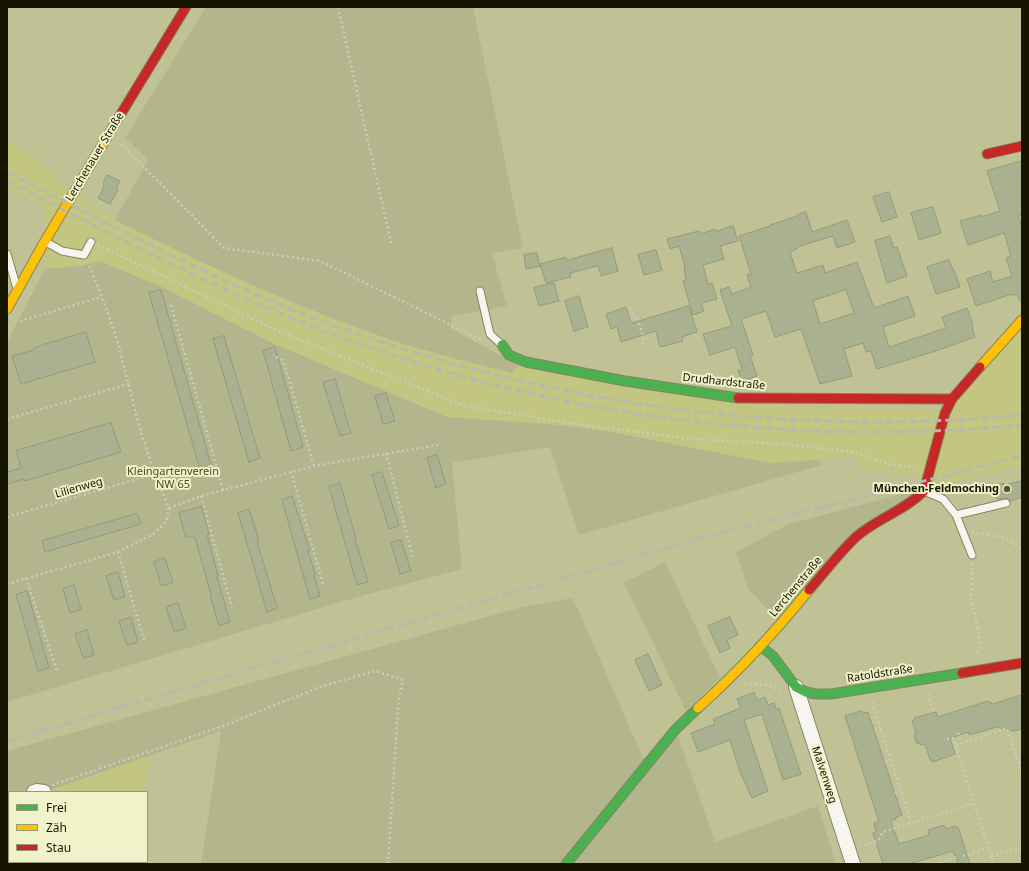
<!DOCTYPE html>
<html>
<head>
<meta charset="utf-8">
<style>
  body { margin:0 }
  #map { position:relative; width:1029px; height:871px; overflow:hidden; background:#c0c295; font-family:"Noto Sans",sans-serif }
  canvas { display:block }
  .frame { position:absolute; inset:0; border:8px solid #151500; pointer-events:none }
  .legend { position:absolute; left:8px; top:791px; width:140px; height:72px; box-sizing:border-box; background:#f0f2ca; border:1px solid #989a79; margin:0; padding:5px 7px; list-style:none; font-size:12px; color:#151500 }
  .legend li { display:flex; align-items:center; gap:8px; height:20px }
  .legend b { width:20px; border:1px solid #989a79 }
</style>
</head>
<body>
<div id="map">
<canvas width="1029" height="871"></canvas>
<div class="frame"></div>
<ul class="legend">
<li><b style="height:5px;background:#4caf50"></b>Frei</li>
<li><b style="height:5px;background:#ffc107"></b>Zäh</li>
<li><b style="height:5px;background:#c62828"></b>Stau</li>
</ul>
</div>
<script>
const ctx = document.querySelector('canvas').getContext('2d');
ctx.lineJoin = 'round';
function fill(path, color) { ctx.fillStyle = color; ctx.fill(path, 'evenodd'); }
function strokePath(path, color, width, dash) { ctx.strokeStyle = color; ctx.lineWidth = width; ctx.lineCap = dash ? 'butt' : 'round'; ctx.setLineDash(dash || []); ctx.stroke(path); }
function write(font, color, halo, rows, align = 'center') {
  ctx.font = font + ' "Noto Sans",sans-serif'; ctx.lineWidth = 4; ctx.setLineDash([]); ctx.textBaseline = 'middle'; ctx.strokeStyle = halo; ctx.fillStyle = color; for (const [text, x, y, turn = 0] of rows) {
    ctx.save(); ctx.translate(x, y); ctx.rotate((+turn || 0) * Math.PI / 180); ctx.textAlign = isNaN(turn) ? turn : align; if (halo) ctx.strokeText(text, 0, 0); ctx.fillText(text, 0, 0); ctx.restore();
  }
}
fill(new Path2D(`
  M7 141 32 154 75 194 115 220 202 263 299 306 407 345 512 372 518 365 802 408 943 409 1022 317V467L920 489 919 475 861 469 852 454 818 460 770 463 605 431 561 425 447 417 270 342 164 288 100 261 81 266 45 269V206L7 188Z
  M151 755 143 792H44Z
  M9 804V862H128V864H7V805Z`), '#c3c680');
fill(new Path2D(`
  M206 7H473L523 248 492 253 507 306 452 316 450 328 518 365 512 373C477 363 441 356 407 345 306 312 210 267 115 220L148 160 125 138Z
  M100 261 164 288 270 342 447 417 561 425 605 431 770 463 818 460 822 465 579 535 550 447 452 463 462 569 354 598 7 702V344L10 336 45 269 81 266Z
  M920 489 860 532 780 623 748 588 736 552 789 524Z
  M665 562 720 678 686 711 624 583Z
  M573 598 643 758 678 736 715 842 818 806 836 864H201L221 731 44 792H9V804L7 805V751L522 607Z`), '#b3b58d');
const building = new Path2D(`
  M1022 161V215L1018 216 1022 227V301H1020L1017 294 1013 296 1012 294 976 306 967 279 990 271 993 282 1012 276 1006 258 1011 256 1004 233 968 245 960 221 981 215V217L1000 211 987 171Z
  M107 175 120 181 116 189 118 190 110 204 98 198 104 187 103 184Z
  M889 192 897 217 882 222 873 197Z
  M933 207 941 233 919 240 911 213Z
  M806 212 812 232 847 220 855 242 837 248 833 236 797 247V249L790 252 797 273 823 265 825 273 857 262 874 308 908 296 915 316 883 327 889 347 946 328 942 317 967 308 973 325 972 326 975 337 936 351 877 369 871 351 866 352 863 343 844 349 852 376 820 384 801 329 775 337 766 311 741 319 753 355 750 356 757 376 742 381 738 371 742 369 735 347 710 355 703 334 732 326 720 290 729 287 732 294 751 287 747 275 751 274 739 236 770 226V225L797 216V215ZM846 290 854 313 820 324 813 301Z
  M733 226 738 241 720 246 724 259 703 265 708 284 712 283 717 299 701 303 704 311 693 315 683 281 686 280 684 268 685 267 679 246 670 249 667 239 699 231 700 234 715 229 716 231Z
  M890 236 894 248 897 247 907 276 887 283 875 241Z
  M612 248 618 271 601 276 598 266 570 273 571 277 546 283 540 264 566 257 567 260Z
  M656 250 662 270 644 275 638 255Z
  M537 253 540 266 526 269 524 255Z
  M949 260 953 270H954L960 287 936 294 927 267Z
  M554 283 559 301 539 306 534 288Z
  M161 290 213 472 202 476 149 293Z
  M579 296 588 327 574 331 565 301Z
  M689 306 697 332 682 337 683 341 660 347 656 331 621 342 617 327 611 329 606 314 626 307 631 323Z
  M86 332 95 362 21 384 12 356 34 350V348Z
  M224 336 260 458 249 462 213 339Z
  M275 347 303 447 291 451 263 351Z
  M335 379 351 433 340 436 323 383Z
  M386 393 395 421 383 424 375 396Z
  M111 423 121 452 25 481 24 479 7 484V472L21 468 16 451Z
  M437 455 446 484 436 488 427 458Z
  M382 472 399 526 389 529 372 475Z
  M1022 481V497L1010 501 1007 498 997 499 996 496H994L992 486 1003 483 1004 485Z
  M340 483 356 538 355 539 368 582 357 585 329 487Z
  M292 496 310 551H308L315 574 314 575 320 596 310 599 282 500Z
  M202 507 209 534H207L218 576 217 577 230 622 219 626 210 595 211 594 195 538H194L193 536 186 538 179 513Z
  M249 509 259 540 257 541 277 608 267 612 238 513Z
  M137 514 141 524 45 552 42 541Z
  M401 540 411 571 400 574 391 543Z
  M165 558 173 583 161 586 154 562Z
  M118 572 125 597 114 600 106 576Z
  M74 585 81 609 70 613 63 589Z
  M27 591 49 668 38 671 16 595Z
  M178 603 186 628 174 632 166 607Z
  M730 617 738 635 727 640 730 648 720 653 708 626Z
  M131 618 138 642 127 645 119 621Z
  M87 630 94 655 83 658 75 634Z
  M648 654 662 685 649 691 635 660Z
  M754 693 757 700 765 697 768 705 774 703 776 709 779 708 801 774 783 780 762 714 744 720 768 791 752 798 740 772 730 740 698 752 691 733 715 724 713 719 741 708 737 699Z
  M1022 695V729L1014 731 997 727 969 735V732L950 738 955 754 933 762 932 760H930L925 744 920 745V743L917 744 914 735 916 734 912 721H914V718L936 712 938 717 988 701 989 703 991 702 992 704Z
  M862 711 863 713 868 712 902 815 896 817V819L891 821 899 844 929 835 928 830 944 825 946 829 955 826 956 828 958 827 970 864H958L953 851 909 864H883L873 833 876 832 874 823 879 822 845 716Z`);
fill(building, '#aab190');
strokePath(building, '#939b7a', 1);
const lane = new Path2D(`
  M46 242 62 251 84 255 91 242
  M7 254 16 285
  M480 291 490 334 502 345
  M924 491 943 499 956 515 972 555
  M956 515 1006 503`);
const street = new Path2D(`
  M796 687 853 864
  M34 792 37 791 44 792
  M7 802 9 801`);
const fast = new Path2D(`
  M502 345 509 355 526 362 625 381 738 398
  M760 646 773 656 796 687 806 692 816 694H831L962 673
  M566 864 675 730 698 708`);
const slow = new Path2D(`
  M7 309 45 241 113 127
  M980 367 1022 320
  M698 708C738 672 775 632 809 590`);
const jam = new Path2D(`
  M113 127 186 7
  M987 154 1022 146
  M738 398 952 399
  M809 590C824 573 839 553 856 537 876 519 904 511 924 491L945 413 952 399 980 367
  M962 673 1022 663`);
strokePath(lane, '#858661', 9);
strokePath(street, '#858661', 16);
strokePath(fast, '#858661', 11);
strokePath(slow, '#858661', 11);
strokePath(jam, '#858661', 11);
strokePath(new Path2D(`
  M338 7 391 243
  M121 144 224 248 320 261 484 341
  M98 245 276 330 465 406 583 425 692 439 784 444 854 452 891 465 916 467
  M171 305 223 490
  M631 308 634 318 637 317 644 339 642 346
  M20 321 102 297
  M276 357 282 360 286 369 314 466
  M7 419 129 384
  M386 453 413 558
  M291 471 323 584
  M201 496 232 608
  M169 508 201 496 314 466 438 445
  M7 517 155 474
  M972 532C989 536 1012 535 1022 552
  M118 552 144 640
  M972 563 971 601 978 628 980 643 976 656
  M26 578 57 671
  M7 584 118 552 152 535 166 522 169 508 155 474 141 433 117 340 102 297 88 263
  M745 684 753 683 772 686 780 692
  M928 694 934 712
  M872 702 911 823
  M875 731 881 729
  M958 733 961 743
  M947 739 953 738 991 856 1022 848
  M956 745 1007 728 1022 773
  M885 762 891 760
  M52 785 223 726 320 687 375 671 403 680 398 705 388 864
  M895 793 901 791
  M860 846 878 841 883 832 974 803
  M963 856 988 848
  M991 856 993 864
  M935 864 957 857`), '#ccccbe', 2.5, [2, 3]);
strokePath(lane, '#f6f6ef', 7);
strokePath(street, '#f6f6ef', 14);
strokePath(fast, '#4caf50', 9);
strokePath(slow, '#ffc107', 9);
strokePath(jam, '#c62828', 9);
strokePath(new Path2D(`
  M7 172C116 228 225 286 340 328 559 406 791 437 1022 415
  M7 181C115 236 222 293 335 335 554 417 790 447 1022 425
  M7 742 93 715 708 536 1022 456`), '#b8b8ac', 3, [8, 4]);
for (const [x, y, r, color] of [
  [1007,489,4,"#515234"]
]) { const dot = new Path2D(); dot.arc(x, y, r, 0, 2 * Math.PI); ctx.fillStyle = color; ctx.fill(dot); strokePath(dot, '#f0f2ca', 1.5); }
write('11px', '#151500', '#f0f2ca', [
  ["Lerchenauer Straße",95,157,-59],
  ["Drudhardstraße",724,382,6],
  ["Lilienweg",79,488,-16],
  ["Lerchenstraße",796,587,-50],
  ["Ratoldstraße",880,674,-9],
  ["Malvenweg",824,775,72]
]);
write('11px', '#494a19', '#f0f2ca', [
  ["Kleingartenverein",173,472],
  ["NW 65",173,485]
]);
write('bold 11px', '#151500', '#f0f2ca', [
  ["München-Feldmoching",999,489]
], 'right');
</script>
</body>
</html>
